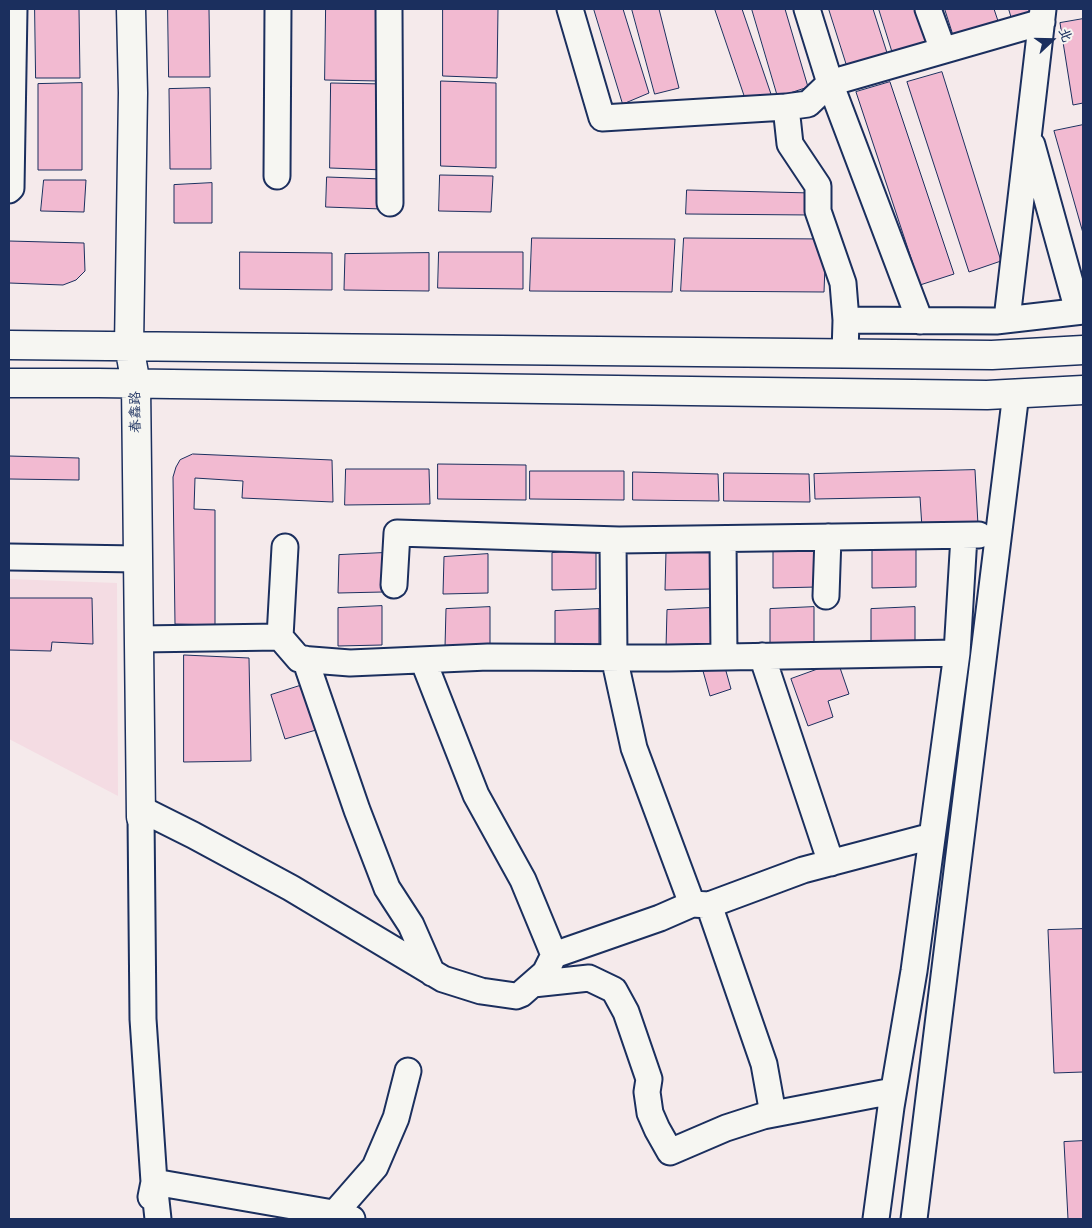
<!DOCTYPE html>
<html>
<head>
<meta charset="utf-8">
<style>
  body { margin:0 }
  #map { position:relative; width:1092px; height:1228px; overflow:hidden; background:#f5eaeb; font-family:"Shantell Sans","LXGW WenKai TC",sans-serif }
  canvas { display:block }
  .frame { position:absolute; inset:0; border:10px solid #1b2f5e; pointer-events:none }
  .north { position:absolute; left:1027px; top:15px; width:50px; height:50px; -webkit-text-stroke:4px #f6f6f2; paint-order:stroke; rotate:69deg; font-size:14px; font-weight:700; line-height:20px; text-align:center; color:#1b2f5e }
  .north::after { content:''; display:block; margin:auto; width:18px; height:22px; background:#1b2f5e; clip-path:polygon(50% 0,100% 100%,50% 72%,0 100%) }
</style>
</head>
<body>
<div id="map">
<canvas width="1092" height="1228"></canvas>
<div class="frame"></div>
<div class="north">北</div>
</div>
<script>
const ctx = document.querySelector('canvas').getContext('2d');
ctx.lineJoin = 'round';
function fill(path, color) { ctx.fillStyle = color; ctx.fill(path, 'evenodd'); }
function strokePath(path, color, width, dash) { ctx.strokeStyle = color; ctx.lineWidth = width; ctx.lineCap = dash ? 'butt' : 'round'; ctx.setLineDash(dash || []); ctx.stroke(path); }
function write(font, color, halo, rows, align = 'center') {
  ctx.font = font + ' "Shantell Sans","LXGW WenKai TC",sans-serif'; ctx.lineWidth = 4.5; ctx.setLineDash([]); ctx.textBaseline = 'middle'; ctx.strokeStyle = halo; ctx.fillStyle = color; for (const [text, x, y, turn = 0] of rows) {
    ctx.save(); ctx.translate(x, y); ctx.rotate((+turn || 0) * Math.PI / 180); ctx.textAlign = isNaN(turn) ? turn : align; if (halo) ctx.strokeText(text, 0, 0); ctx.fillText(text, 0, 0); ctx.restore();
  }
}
fill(new Path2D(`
  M9 579 117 583 118 796 9 739Z`), '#f4dce3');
const building = new Path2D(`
  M35 9H79L80 78H36Z
  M168 9H209L210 77H169Z
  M326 9H380V81L325 80Z
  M443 9H498L497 78 443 76Z
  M594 9H623L649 93 623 104Z
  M632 9H659L679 88 655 94Z
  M715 9H742L772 97 748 106Z
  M752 9H785L808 87 778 97Z
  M829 9H873L889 59 849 72Z
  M879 9H923L934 46 894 57Z
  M945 9H994L998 21 954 37Z
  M1009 9H1041V10L1012 19Z
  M1083 19V103L1073 105 1060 23Z
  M942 72 1001 261 969 272 907 82Z
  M441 81 496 83V168L441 166Z
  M890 82 954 274 920 285 856 92Z
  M82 83V170H38V84Z
  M331 83 385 84V170L330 168Z
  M210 88 211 169H170L169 89Z
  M1083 125V233L1054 131Z
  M440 175 493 176 491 212 439 211Z
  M327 177 383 179 382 209 326 207Z
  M44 180H86L84 212 41 211Z
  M212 183V223H174V185Z
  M687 190 812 193 811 215 686 214Z
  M532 238 675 239 672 292 530 291Z
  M684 238 826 239 824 292 681 291Z
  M9 241 84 243 85 271 76 280 63 285 9 283Z
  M240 252 332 253V290L240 289Z
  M439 252H523V289L438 288Z
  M429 253V291L344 290 345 254Z
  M193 454 332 460 333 502 242 498 243 481 195 478 194 509 215 510V625L175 624 173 477 176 467 180 460Z
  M9 456 79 458V480L9 479Z
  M438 464 526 465V500L438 499Z
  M346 469H429L430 504 345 505Z
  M975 470 978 525 922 528 920 497 815 499 814 474Z
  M530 471H624V500L530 499Z
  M633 472 718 474 719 501 633 500Z
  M724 473 809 474 810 502 724 501Z
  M817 548V587L773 588V551Z
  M916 548V587L872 588V551Z
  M596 550V589L552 590V553Z
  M710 550V589L665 590 666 552Z
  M383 553V592L338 593 339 555Z
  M488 554V593L443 594 444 557Z
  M9 598H92L93 644 52 642 51 651 9 650Z
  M382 606V645L338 646V608Z
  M490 607V646L445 647 446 609Z
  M814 607V646L770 647V609Z
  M915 607V646L871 647V609Z
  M710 608 711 646 666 648 667 610Z
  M599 609V648L555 649V611Z
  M184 655 249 658 251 761 184 762Z
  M838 662 849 694 828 701 833 717 808 726 791 679Z
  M724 664 731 689 710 696 703 671Z
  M309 683 323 728 285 739 271 695Z
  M1083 929V1072L1054 1073 1048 930Z
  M1083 1141V1219H1068L1064 1142Z`);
fill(building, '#f2bad1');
strokePath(building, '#1b2f5e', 1);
const minor = new Path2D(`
  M389 9 390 203
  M570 9 602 118 786 107
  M807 9 830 83 920 321
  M928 9 943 50
  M1032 145 1078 311
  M277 176 278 9
  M9 190 11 188 14 9
  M1007 319 1043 9
  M846 320 996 321 1083 311
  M845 354 846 320 843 283 818 211V186L790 144 786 107 808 104 830 83 1042 22
  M723 539 724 657
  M613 540 614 657 634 748 692 904
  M9 557 138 559
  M394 585 397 533 619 540 979 535
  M826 596 828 537
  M280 637 285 547
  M139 639 280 637 299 659 350 663 488 657 668 658 957 653
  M762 656 831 863
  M305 659 357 810 387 888 411 925 432 973
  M423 660 476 795 523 880 554 955
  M141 809 193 835 291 888 443 979 481 991 516 996 521 994 545 973 554 955 660 918 692 904 709 905 803 870 932 836
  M141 817 143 1019 154 1182 158 1219
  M709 905 764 1064 773 1114
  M533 984 589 978 614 990 626 1012 649 1079 647 1092 650 1113 657 1129 670 1152 726 1128 763 1116 893 1091
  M151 1197 154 1182 327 1212 352 1219
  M334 1214 375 1167 396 1118 408 1071
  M876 1219 891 1107 914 971 957 653 964 536
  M914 1219 1016 393`);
const major = new Path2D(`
  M131 9 133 93 129 346 136 384 141 817
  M9 345 992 355 1083 350
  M9 383H98L987 395 1083 390`);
strokePath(minor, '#1b2f5e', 29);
strokePath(major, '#1b2f5e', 31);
strokePath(minor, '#f6f6f2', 25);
strokePath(major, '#f6f6f2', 28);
write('14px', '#1b2f5e', '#f6f6f2', [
  ["春鑫路",136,412,-91]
]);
</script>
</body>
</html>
